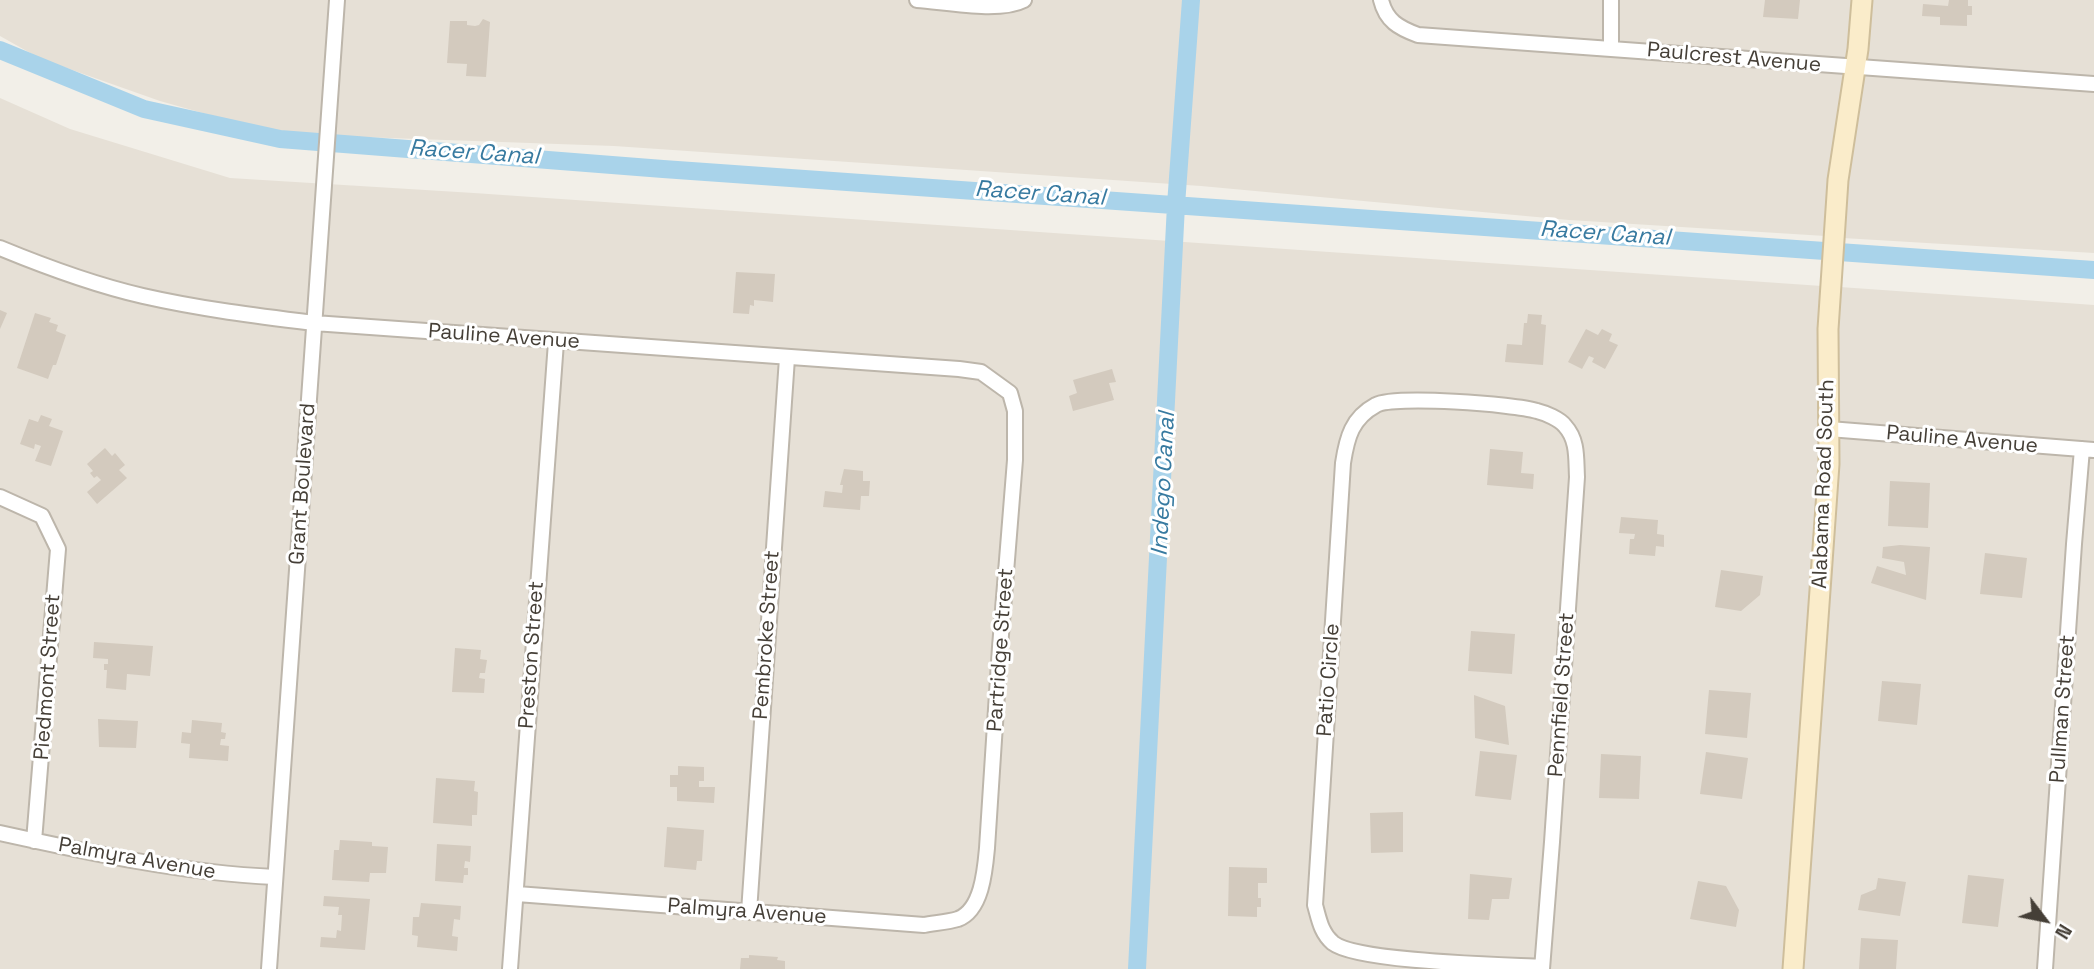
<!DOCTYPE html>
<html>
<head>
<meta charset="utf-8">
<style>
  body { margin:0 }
  #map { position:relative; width:2094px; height:969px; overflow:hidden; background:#f2efe8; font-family:"Space Grotesk",sans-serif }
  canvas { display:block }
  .north { position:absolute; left:2010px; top:885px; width:70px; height:70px; -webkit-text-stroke:5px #fff; paint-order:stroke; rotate:122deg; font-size:19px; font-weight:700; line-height:28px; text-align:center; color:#453f37 }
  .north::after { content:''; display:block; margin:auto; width:24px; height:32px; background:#453f37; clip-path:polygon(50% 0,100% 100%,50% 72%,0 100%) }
</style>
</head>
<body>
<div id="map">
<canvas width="2094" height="969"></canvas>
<div class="north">N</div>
</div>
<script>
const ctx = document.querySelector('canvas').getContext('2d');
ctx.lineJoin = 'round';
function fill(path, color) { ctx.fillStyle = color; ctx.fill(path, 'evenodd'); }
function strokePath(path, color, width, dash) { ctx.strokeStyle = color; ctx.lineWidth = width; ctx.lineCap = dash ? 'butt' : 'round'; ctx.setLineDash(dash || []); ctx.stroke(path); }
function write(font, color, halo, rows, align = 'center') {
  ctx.font = font + ' "Space Grotesk",sans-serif'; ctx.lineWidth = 6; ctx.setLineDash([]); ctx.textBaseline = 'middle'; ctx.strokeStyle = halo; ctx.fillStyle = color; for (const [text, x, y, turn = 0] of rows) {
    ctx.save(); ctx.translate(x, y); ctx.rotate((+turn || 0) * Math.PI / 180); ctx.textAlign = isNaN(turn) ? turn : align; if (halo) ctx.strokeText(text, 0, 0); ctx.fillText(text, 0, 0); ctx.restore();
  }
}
fill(new Path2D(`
  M0 0H1853L1848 47 1832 148 1825 236 1569 220 1201 186 614 146 277 134 160 101 41 59 0 36Z
  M1872 0H2094V253L1843 238 1847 181 1867 51Z
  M0 98 70 129 230 178 474 193 1822 286 1820 463 1783 969H0Z
  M1840 287 2094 305V969H1802L1838 465 1837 330Z`), '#e6e0d6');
strokePath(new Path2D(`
  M0 50 144 109 280 139 663 169 2094 270
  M1137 969 1176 205 1191 0`), '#a9d3ea', 18);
fill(new Path2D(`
  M1765 0H1800L1798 19 1763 17Z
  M1949 0H1968V6H1972V15H1967V26L1940 25V17L1922 16 1923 4 1948 6Z
  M483 19 490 22 486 77 466 76 467 64 447 63 450 21H467V25L475 26 479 25Z
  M736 272 775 274 773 302 754 300V306L750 305 749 314 733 313Z
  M0 310 7 313 0 329Z
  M35 313 51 318 49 322 58 325 56 331 66 335 56 365H53L48 379 17 368Z
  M1528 314 1542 315 1541 324 1546 325 1543 365 1505 362 1507 344 1522 345 1524 323H1527Z
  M1586 329 1598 335 1602 329 1612 334 1609 341 1618 345 1605 369 1592 362 1594 358 1589 356 1582 369 1568 362Z
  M1112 369 1116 382 1109 383 1114 400 1073 411 1069 396 1077 393 1073 380Z
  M41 415 52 419 49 426 63 431 51 466 35 461 41 446 35 444 34 449 20 444 29 419 38 422Z
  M105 448 112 456 115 453 125 465 119 470 127 478 97 504 87 492 101 480 97 476 94 478 90 473 93 471 87 464Z
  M1490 449 1523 452 1521 473 1534 474 1533 489 1487 485Z
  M844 469 863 471V481H870L869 496H861L860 510 823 507 825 491 842 493 843 485H840Z
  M1890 481 1930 483 1928 528 1888 526Z
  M1621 517 1658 520 1657 534 1664 535V547L1656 546 1655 556 1629 554 1630 539H1634L1635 534 1619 533Z
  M1900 545 1930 547 1926 600 1871 583 1877 566 1906 575 1904 562 1882 558 1883 547Z
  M1985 553 2027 558 2022 598 1980 594Z
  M1721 570 1763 576 1760 595 1741 611 1715 607Z
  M1471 631 1515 634 1512 674 1468 671Z
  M94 642 153 646 150 676 127 674 126 690 106 688 107 670H104V664H108V659L93 658Z
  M455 648 481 650 480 659 487 660 485 673H480L479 678 485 679 484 693 452 692Z
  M1882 681 1921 684 1917 725 1878 721Z
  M1709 690 1751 693 1747 738 1705 734Z
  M1474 695 1505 706 1509 745 1475 738Z
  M98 719 138 721 136 748 99 747Z
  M192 720 222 723 221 732 226 733 225 739H221L220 745 229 746 228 761 189 758 190 744 181 743 182 732 191 733Z
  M1480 751 1517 755 1511 800 1475 796Z
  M1706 752 1748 758 1742 799 1700 794Z
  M1601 754 1641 756 1639 799 1599 798Z
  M678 766 704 767V781H699V787H715L714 803 677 801V787H670V775H678Z
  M436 778 475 781 474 791 478 792 477 815H472V826L433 823Z
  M1403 812V852L1371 853 1370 813Z
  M667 827 704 830 702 861H697L696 870 664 867Z
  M340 840 372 842V846L388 847 386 873H370L369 882 332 880 334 850H339Z
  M437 844 471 846 470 862 465 861 464 868H468V875H464L463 883 435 881Z
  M1229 867 1267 868V883H1258V898H1261V907H1257V917L1228 916Z
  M1470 874 1512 878 1509 899H1492L1489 920 1468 919Z
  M1968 875 2004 879 1998 927 1962 923Z
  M1878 878 1906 882 1900 916 1858 910 1861 895 1876 889Z
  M1698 881 1726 886 1739 910 1736 927 1690 919Z
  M324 896 370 899 365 950 320 947 321 937 336 938 337 930 341 931 342 915H338L339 907 323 906Z
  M421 903 461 906 460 920 454 919 452 936 458 937 457 951 417 947 418 936 412 935 413 917H419Z
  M1861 938 1898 940 1896 969H1859Z
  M749 955 778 957 777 960 785 961V969H740L741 958H749Z`), '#d3cabe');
const street = new Path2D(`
  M917 0C946 2 999 13 1024 0
  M1381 0C1386 21 1399 28 1418 35L2094 84
  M1611 0V48
  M0 248C46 267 95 285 143 296 200 309 257 316 314 323L959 369 981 372 1010 393 1015 411V460L1000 647 987 848C985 870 982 910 958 919 948 922 935 923 924 925L517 894
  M1829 429 2094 450
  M0 497 42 516 58 549 34 841
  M0 833C91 853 182 873 275 877
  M749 912 787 358
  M269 969 337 0
  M510 969 556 342
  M1542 969 1552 842 1577 477C1576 459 1578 440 1565 426 1560 419 1545 413 1537 411 1515 404 1393 395 1376 405 1352 418 1347 437 1343 463L1315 905C1319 919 1321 933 1333 943 1357 962 1504 965 1542 967
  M2045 969 2074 544 2082 449`);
const secondary = new Path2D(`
  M1793 969 1829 464 1828 329 1838 180 1858 49 1862 0`);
strokePath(street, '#bdb6ab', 18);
strokePath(secondary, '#cebe9b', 23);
strokePath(street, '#fff', 14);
strokePath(secondary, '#faecca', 19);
write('21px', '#453f37', '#fff', [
  ["Paulcrest Avenue",1734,58,5],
  ["Pauline Avenue",504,337,4],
  ["Pauline Avenue",1962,440,5],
  ["Grant Boulevard",303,484,-86],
  ["Alabama Road South",1824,484,-88],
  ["Pembroke Street",767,635,-86],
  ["Partridge Street",1001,650,-86],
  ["Preston Street",532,655,-86],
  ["Piedmont Street",48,677,-86],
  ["Patio Circle",1329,680,-86],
  ["Pennfield Street",1562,695,-86],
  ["Pullman Street",2063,709,-86],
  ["Palmyra Avenue",137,859,10],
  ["Palmyra Avenue",747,912,4]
]);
write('italic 23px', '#377aa0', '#fff', [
  ["Racer Canal",474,153,4],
  ["Racer Canal",1040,194,4],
  ["Racer Canal",1605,234,4],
  ["Indego Canal",1164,484,-87]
]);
</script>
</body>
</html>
